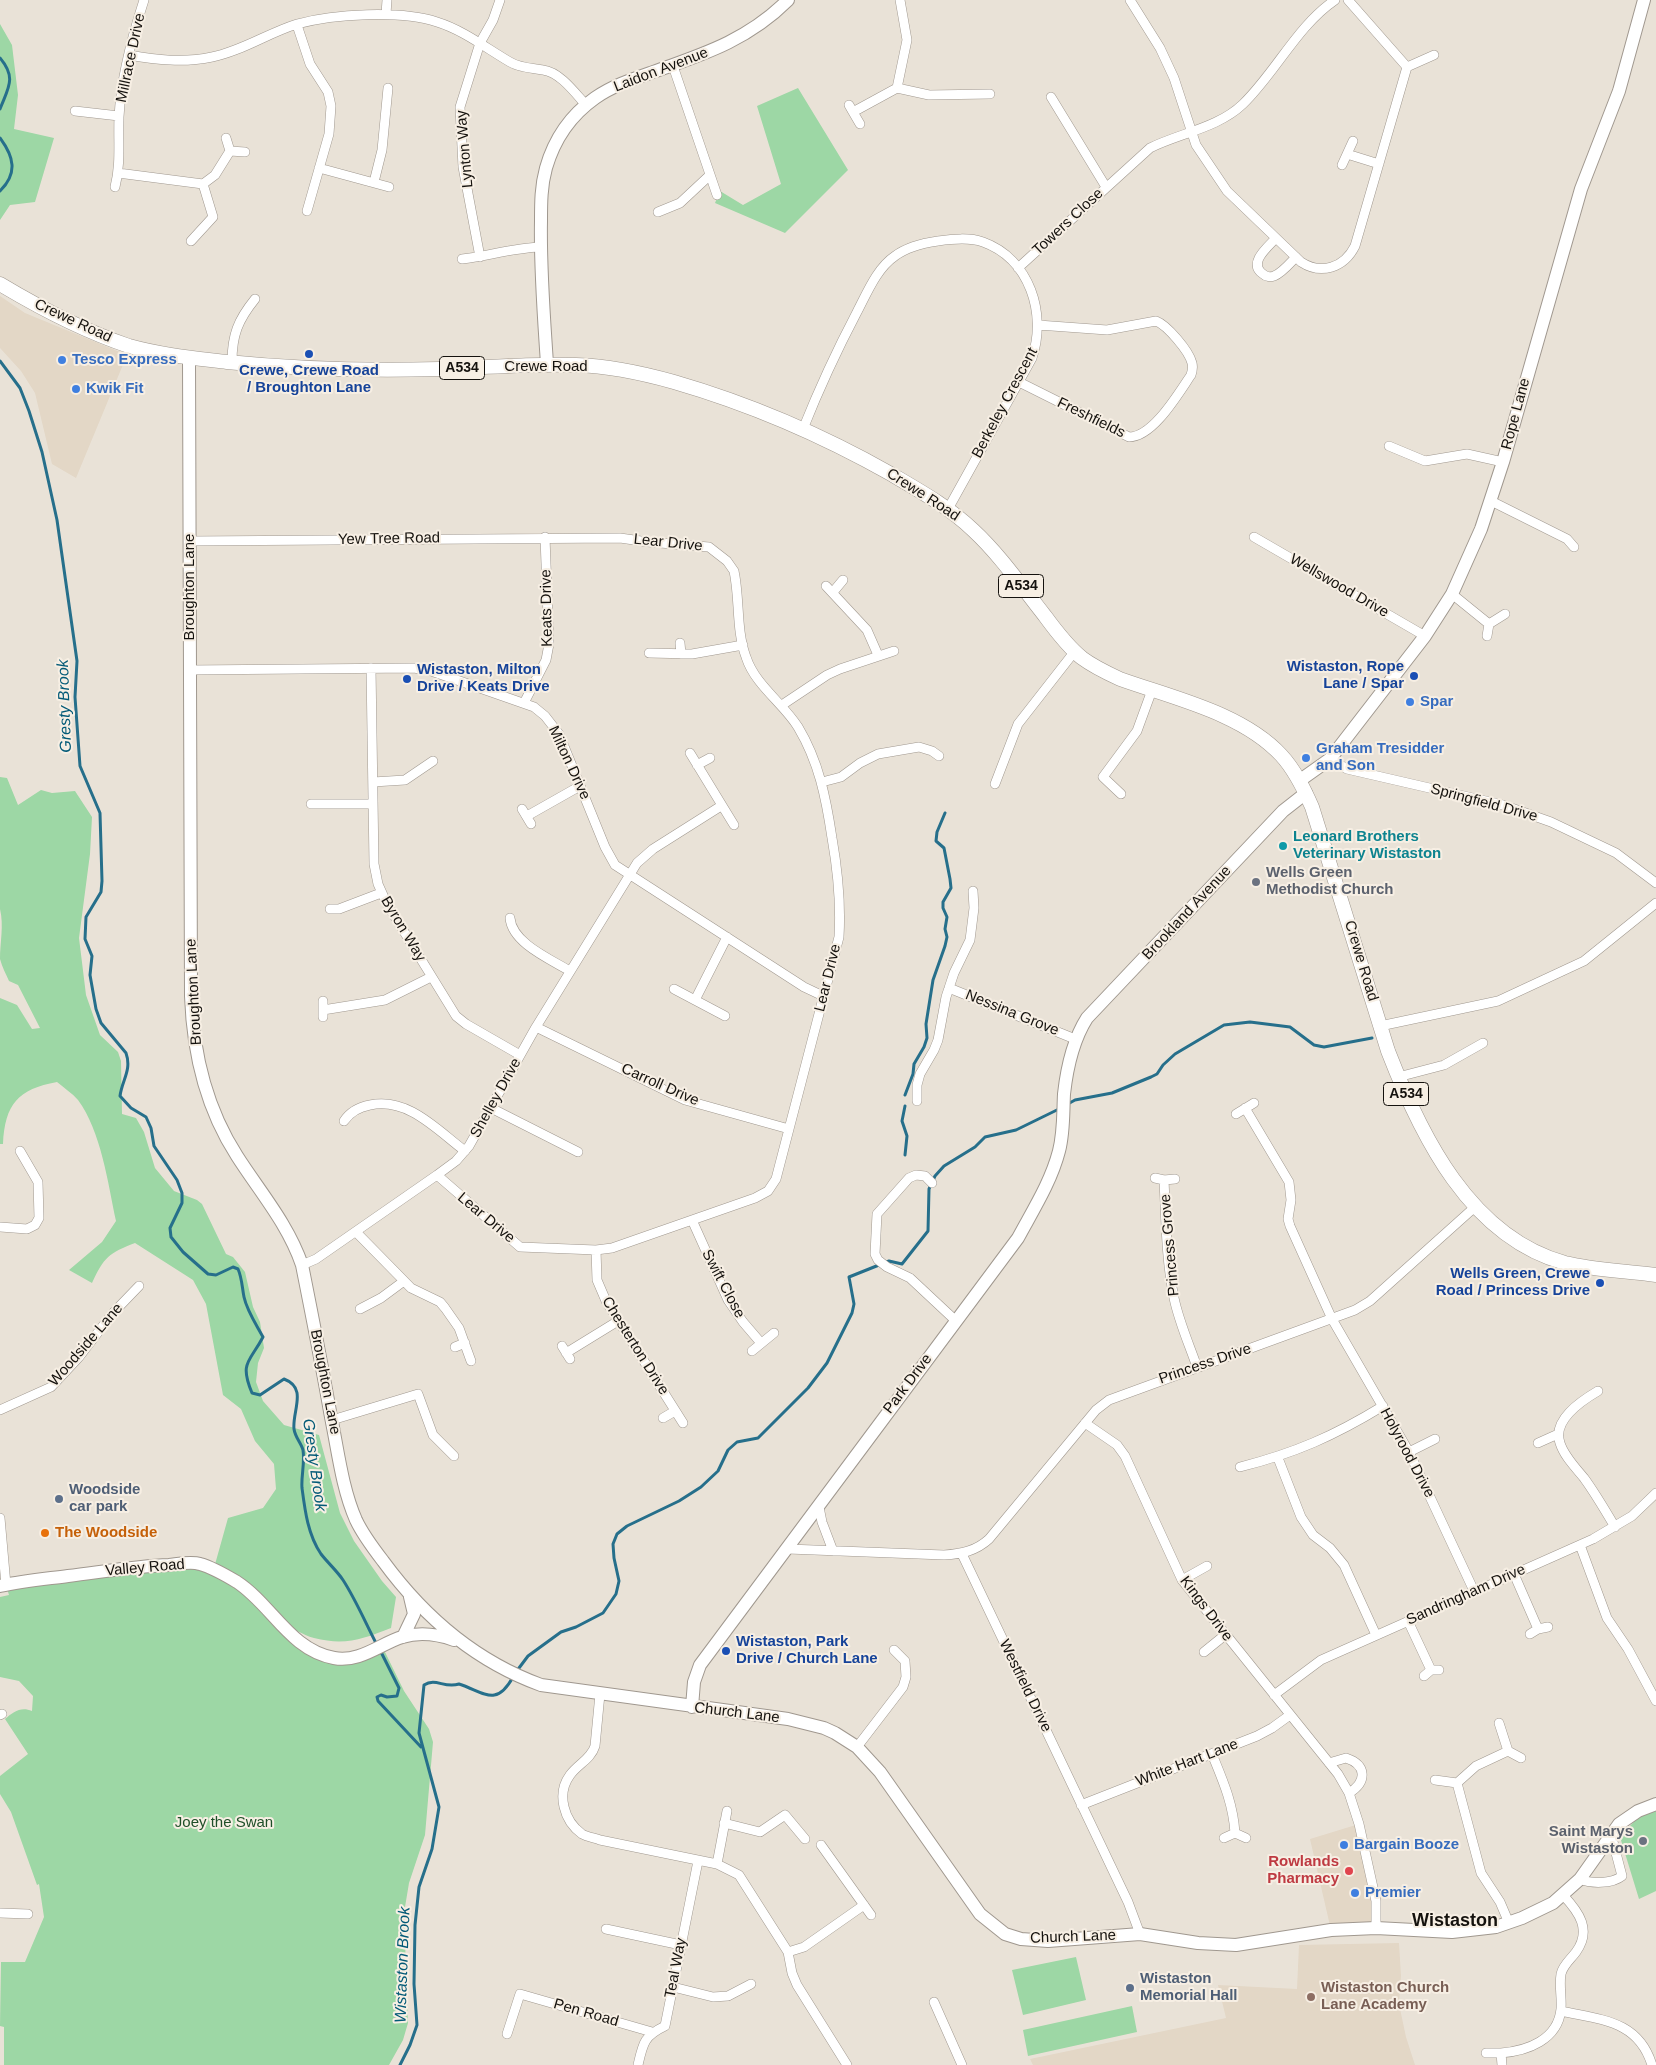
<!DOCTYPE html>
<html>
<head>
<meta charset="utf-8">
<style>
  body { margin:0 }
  canvas { display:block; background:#e9e2d7 }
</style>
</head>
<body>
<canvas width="1656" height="2065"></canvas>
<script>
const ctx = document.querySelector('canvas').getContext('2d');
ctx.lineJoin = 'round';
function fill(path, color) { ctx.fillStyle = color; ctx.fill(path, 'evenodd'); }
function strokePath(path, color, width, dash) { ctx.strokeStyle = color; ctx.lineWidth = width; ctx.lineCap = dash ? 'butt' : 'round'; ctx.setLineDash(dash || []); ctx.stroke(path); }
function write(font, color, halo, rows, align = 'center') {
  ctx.font = font + ' Arial,sans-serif'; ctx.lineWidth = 4; ctx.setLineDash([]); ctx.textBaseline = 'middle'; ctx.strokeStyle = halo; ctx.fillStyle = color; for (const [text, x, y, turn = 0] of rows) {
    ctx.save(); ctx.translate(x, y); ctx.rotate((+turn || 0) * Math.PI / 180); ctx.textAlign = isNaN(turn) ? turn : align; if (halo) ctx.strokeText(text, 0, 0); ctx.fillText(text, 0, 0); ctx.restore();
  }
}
fill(new Path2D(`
  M0 296 25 313 127 355 76 478 52 464 35 393 21 371 0 348Z
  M1359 1824 1376 1928 1331 1930 1310 1839Z
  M1399 1943 1401 1976 1399 2004 1406 2037 1415 2065H1033L1030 2059 1226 2018 1218 1985 1297 1989 1299 1945Z`), '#e3d7c6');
fill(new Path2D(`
  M0 24 12 45 18 95 14 129 54 138 35 202 10 205 0 220Z
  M798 88 848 170 785 233 715 203 720 191 743 205 781 184 757 106Z
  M0 777 7 778 18 805 41 790 52 793 75 791 92 817 90 854 79 938 86 995 100 1035 118 1052 121 1061 122 1114 136 1118 144 1132 155 1168 174 1191 197 1200 202 1204 226 1254 233 1257 245 1272 253 1307 260 1322 264 1348 258 1363 256 1382 263 1401 284 1425 319 1435 340 1513 354 1541 382 1581 396 1597 391 1628C363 1639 345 1646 314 1638 302 1635 293 1627 281 1625L335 1659 384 1650 404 1691 429 1729 433 1742 425 1835 409 1883 404 1913 408 2023 403 2040 389 2065H4V2027L0 2026 1 1962H25L44 1917 39 1884 37 1885 11 1812 0 1794V1776L28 1754 5 1719C13 1712 21 1706 32 1711L33 1696 19 1681 0 1677V1597L9 1595 6 1585 141 1566 214 1568 228 1518 263 1508 276 1489 274 1464 255 1441 241 1409 223 1395 206 1304 193 1280 135 1243C109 1253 104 1257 92 1283L69 1270 102 1242 116 1221C108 1183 101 1131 78 1100 72 1093 64 1088 57 1082 18 1089 5 1104 3 1144H0V998L17 1005 32 1029 40 1028 18 985 9 981C6 974 2 967 0 959 0 942 4 926 0 909Z
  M1656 1809V1891L1639 1899 1620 1837 1640 1815Z
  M1076 1957 1086 2000 1023 2015 1012 1970Z
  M1132 2006 1137 2032 1028 2056 1023 2030Z`), '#9dd7a5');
strokePath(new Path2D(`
  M0 58C17 78 8 88 0 109
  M0 138C14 157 18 173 0 191
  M0 361 20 388 29 411 42 452 57 520 77 661 75 697 80 766 100 813 102 881 101 892 86 917 85 939 92 956 90 975 96 1009 101 1023 126 1053C132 1070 122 1080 120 1096L131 1108 146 1117 151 1128 154 1146 177 1180 182 1193V1203L170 1228 171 1237 183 1252 208 1274 216 1275 233 1267 238 1269C242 1278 242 1287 244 1297 247 1311 256 1324 263 1337 250 1362 239 1362 252 1393L260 1395 284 1379C308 1388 292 1411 294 1429 295 1437 301 1443 303 1450 305 1463 301 1476 302 1488 305 1511 308 1535 321 1554 328 1563 337 1571 343 1580 356 1600 366 1624 377 1645
  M905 1095 913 1074 914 1064 924 1047 927 1038 926 1024 933 980 945 946 947 937 945 929 947 917 943 908V902L951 888 950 879 944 848 936 841 937 832 945 813
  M1066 1105 1075 1100 1112 1093 1151 1077 1157 1074 1163 1065 1175 1054 1224 1025 1250 1022 1290 1027 1314 1045 1324 1047 1372 1038
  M905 1106 902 1121 907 1136 905 1155
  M380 1650 399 1688 397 1696 387 1697 381 1695 377 1697 378 1701 421 1747
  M516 1672 528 1656 561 1632 576 1627 603 1613 616 1594 619 1581 614 1558 613 1544 617 1534 627 1526 679 1501 701 1487 718 1471 728 1450 737 1442 758 1438 808 1388 827 1363 852 1313 854 1304 849 1277 889 1261 902 1264 928 1231 929 1189 935 1176 944 1166 975 1147 985 1137 1016 1130 1061 1108
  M400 2065 410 2045 417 2025 414 1984 415 1925 419 1887 432 1849 439 1807 419 1733 424 1685C436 1677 444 1689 459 1684 484 1692 496 1708 513 1677`), '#266f8b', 3);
const street = new Path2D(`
  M1130 0 1160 48 1174 78 1196 145 1227 191 1301 262C1321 275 1344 268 1355 246L1407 67 1348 0
  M386 14 387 0
  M297 25 310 64 328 92 331 106 329 134 307 211
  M129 55C157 60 184 63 212 57 242 51 268 33 297 24 334 14 400 10 437 22 463 30 486 48 510 62 520 68 531 68 543 70 560 72 575 93 586 105
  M673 66 717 195
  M1407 67 1434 55
  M897 88 929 95 990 94
  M1051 97 1106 187
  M849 105 853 112 897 88 907 40 900 0
  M75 111 119 116
  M853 112 860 124
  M230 151 245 152
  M1347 154 1379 164
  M1342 165 1353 141
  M319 168 389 187
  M118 173 203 184 213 217 191 241
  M374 182 382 150 388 88
  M203 184 215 175 230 151 226 138
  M115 187C121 164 118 141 119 117 121 78 132 37 144 0
  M658 212 680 203 710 175
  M1276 238C1269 246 1247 263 1263 274 1266 277 1271 277 1274 276 1282 273 1290 263 1296 257
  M480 257 463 167 460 107 480 43 493 20 500 0
  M462 259C488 256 513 248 540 247
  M1018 268 1150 148C1180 133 1218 128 1243 104 1276 72 1297 26 1335 0
  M232 362C232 335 238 320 255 299
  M1019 382 1129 437C1153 437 1178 394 1191 375 1192 372 1193 367 1192 363 1189 351 1167 325 1156 321L1107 330 1038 325
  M803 429C819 389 837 350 857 312 867 293 877 268 895 256 907 247 924 243 938 241 952 239 969 237 983 242 1030 259 1047 314 1032 358L948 509
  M1389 446 1425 461 1467 454 1503 462
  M1491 501 1567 539 1574 547
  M1254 537 1425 636
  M190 541 620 538 648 542 709 547 727 561 734 571C740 599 736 631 746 657 755 685 783 703 798 727 819 762 826 798 832 838 838 872 841 903 839 937L776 1179 768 1191 755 1198 612 1248 596 1250 520 1247 437 1175
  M826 586 867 630 878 655
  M833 592 843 580
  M1452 594 1489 624
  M1487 636 1489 624 1505 614
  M680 643 681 654
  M649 653 692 654 743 645
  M371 668 374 864 378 884 387 904 456 1016 466 1024 520 1055
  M189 670 414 668 431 671 534 707 545 716 559 734 605 847 615 865 804 987 823 996
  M524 703 546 660 549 644 545 537
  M782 705 827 675 840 669 894 651
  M690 753 734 825
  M1330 759 1347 769 1503 805 1551 822 1616 853 1656 883
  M697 765 710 758
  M373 782 405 780 433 761
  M822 782 841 777 860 763 878 754 919 747 932 751 939 756
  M995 784 1018 724 1075 651
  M1121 794 1103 777 1137 731 1152 690
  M311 804H373
  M522 809 531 824
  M527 816 580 786
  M330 909H339L381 893
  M510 918C512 943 550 959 570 971
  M949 988 1075 1039
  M674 989 725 1016
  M695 1000 727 937
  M323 1001V1017
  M323 1010 385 1000 431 977
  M1380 1026 1498 1001 1584 961 1656 903
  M536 1027 685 1100 789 1129
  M1398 1077 1444 1065 1483 1043
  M917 1101V1085L920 1074 934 1050 938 1040 946 997 954 973 970 940 974 908 973 891
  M491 1108 578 1152
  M1245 1108 1289 1182 1291 1200 1288 1219 1290 1226 1332 1319 1409 1452 1474 1591
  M1236 1114 1254 1103
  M344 1121C350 1112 359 1107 370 1105 408 1097 437 1130 465 1151
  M1155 1178 1164 1180 1175 1179
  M1164 1180C1166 1220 1166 1259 1174 1298 1179 1322 1189 1344 1197 1367
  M932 1183 925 1176 916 1175 909 1178 877 1214 875 1254 878 1260 887 1267 910 1278 956 1321
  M692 1220 728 1300 743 1322 761 1343
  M0 1227 27 1229 35 1225 39 1218 38 1182 20 1151
  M356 1232 411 1288 440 1302 445 1308 459 1328 471 1361
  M596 1250 597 1280 606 1301 683 1423
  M302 1265 316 1259 437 1175 456 1161 469 1146 536 1027 637 863 653 849 721 806
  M360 1309 381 1298 404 1281
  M562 1346 570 1359
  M455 1347 465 1343
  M752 1351 774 1333
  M566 1353 618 1321
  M1598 1391C1581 1401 1552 1420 1560 1443 1564 1456 1575 1467 1584 1478 1595 1493 1605 1510 1615 1527
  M0 1410 51 1387 79 1357 112 1314 139 1286
  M663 1418 675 1411
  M332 1420 418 1394 433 1435 454 1456
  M1085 1423 1117 1445 1125 1456 1182 1580 1338 1774 1349 1793 1359 1824 1376 1901V1928
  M1538 1443 1558 1434
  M1409 1452 1435 1439
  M1278 1458 1301 1517 1313 1535 1330 1548 1344 1565 1376 1635
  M1240 1467C1295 1453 1334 1436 1383 1406
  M819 1507 822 1522 833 1551
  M0 1518 6 1585
  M1580 1545 1607 1618 1628 1649 1656 1701
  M788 1549 944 1555C961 1554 976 1551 989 1539L1096 1410 1109 1400 1355 1310 1370 1301 1476 1206
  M962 1554 1128 1902 1140 1934
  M1514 1574 1538 1629
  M1182 1580 1207 1566
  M1408 1621 1431 1670
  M1530 1634 1538 1629 1548 1627
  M1204 1652 1225 1635
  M1424 1676 1431 1670H1439
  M600 1694 595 1746C591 1759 578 1764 570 1775 556 1794 564 1821 582 1834 587 1837 595 1838 600 1840L717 1864 739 1875 788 1952 792 1973 797 1985 847 2065
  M1274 1695 1321 1660 1593 1539 1632 1516 1656 1493
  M0 1715 2 1714
  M1499 1723 1508 1751 1476 1766 1457 1783 1481 1873 1500 1902 1509 1923
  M857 1747 903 1687 906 1677 905 1661 894 1650
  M1508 1751 1521 1758
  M1212 1754C1223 1781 1233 1803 1235 1833L1224 1838
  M1329 1763 1346 1758C1367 1765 1367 1782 1349 1793
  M1435 1780 1457 1783
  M1081 1805 1257 1736 1272 1728 1290 1715
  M724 1823 760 1832 785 1815 805 1839
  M1235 1833 1246 1838
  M821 1845 871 1915
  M717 1864 727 1811
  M1580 1879C1591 1884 1612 1884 1622 1876L1611 1834
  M0 1913 28 1914
  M606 1929 681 1945
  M788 1952 804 1947 864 1905
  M673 1987 713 1997 728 1996 751 1984
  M934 2002 962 2065
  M1561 2011C1601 2020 1638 2020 1652 2065
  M507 2034 520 1994 652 2032
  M1486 2053H1501
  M638 2065C643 2043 644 2036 665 2026L698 1861
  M1502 2065 1501 2053C1527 2051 1558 2040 1561 2009 1562 1998 1559 1986 1561 1974 1563 1965 1570 1960 1576 1952 1592 1930 1579 1912 1563 1895`);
const secondary = new Path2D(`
  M189 358 191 996C193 1053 206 1108 237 1156 260 1192 288 1224 302 1265 312 1315 322 1366 331 1417 338 1451 342 1488 356 1520 363 1535 373 1548 383 1561 424 1617 475 1661 541 1685L788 1719 824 1728 835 1733 857 1747 880 1772 980 1914 1005 1934 1021 1939 1048 1941 1140 1934 1198 1943 1236 1945 1331 1930 1376 1928 1452 1932 1496 1927 1522 1918 1553 1903 1580 1879 1619 1824 1638 1811 1656 1804
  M547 364C544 317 540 269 541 221 541 203 541 186 546 168 554 140 571 115 595 98 612 86 633 79 653 72 704 54 748 40 788 0
  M1299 781 1330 759 1425 636 1452 594 1481 529 1503 462 1581 189 1619 91 1644 0
  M0 1586C22 1581 45 1579 68 1576 102 1572 135 1566 169 1565 178 1564 191 1561 200 1564 211 1567 227 1576 237 1582 272 1605 290 1650 334 1658 359 1663 380 1644 402 1637 419 1632 437 1634 454 1640
  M403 1637 414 1614 410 1597
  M692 1707 694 1682 700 1665 1018 1238C1033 1210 1051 1182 1059 1151 1064 1132 1063 1113 1064 1094 1067 1067 1073 1040 1087 1018L1283 811 1306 793`);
const primary = new Path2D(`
  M0 284C40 308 84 331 129 346 161 355 194 358 227 362 297 369 368 371 439 369 484 368 530 363 576 365 608 366 642 373 674 382 750 404 822 435 891 474 920 491 949 507 973 530 1000 555 1022 587 1045 616 1056 631 1068 647 1082 658 1094 667 1107 673 1120 679 1173 698 1242 713 1281 755 1295 770 1304 789 1312 807L1388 1051C1421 1136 1470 1237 1565 1263 1594 1270 1626 1271 1656 1275`);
strokePath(street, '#a0988f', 10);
strokePath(secondary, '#a0988f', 14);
strokePath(primary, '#a0988f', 15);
strokePath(street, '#fff', 9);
strokePath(secondary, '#fff', 12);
strokePath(primary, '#fff', 14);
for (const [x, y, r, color] of [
  [309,354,5,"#1a4fb4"],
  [62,360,5,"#3f7fe0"],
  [76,389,5,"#3f7fe0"],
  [1414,676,5,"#1a4fb4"],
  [407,679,5,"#1a4fb4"],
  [1410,702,5,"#3f7fe0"],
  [1306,758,5,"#3f7fe0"],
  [1283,846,5,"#0f9aa8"],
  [1256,882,5,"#6b7280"],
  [1600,1283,5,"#1a4fb4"],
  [59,1499,5,"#5c6f8a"],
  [45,1533,5,"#e8710a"],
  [726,1651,5,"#1a4fb4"],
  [1643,1841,5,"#6b7280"],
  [1344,1845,5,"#3f7fe0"],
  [1349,1871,5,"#e0444e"],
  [1355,1893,5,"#3f7fe0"],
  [1130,1988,5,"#5c6f8a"],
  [1311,1997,5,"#8d6e63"]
]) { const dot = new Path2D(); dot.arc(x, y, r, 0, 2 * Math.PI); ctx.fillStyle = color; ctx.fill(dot); strokePath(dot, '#f7efe4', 2); }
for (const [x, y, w] of [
  [462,368,45],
  [1021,586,45],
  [1406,1094,45]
]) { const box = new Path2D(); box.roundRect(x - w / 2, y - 11.5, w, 23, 4); ctx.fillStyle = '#f7efe4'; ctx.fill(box); strokePath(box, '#15120e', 1); }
write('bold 14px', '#15120e', null, [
  ["A534",462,368],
  ["A534",1021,586],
  ["A534",1406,1094]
]);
write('15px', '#15120e', '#f7efe4', [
  ["Millrace Drive",131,58,-78],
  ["Laidon Avenue",661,70,-21],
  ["Lynton Way",465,149,-95],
  ["Towers Close",1068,222,-43],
  ["Crewe Road",73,321,25],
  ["Crewe Road",546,367],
  ["Berkeley Crescent",1005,403,-62],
  ["Rope Lane",1516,414,-75],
  ["Freshfields",1091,418,26],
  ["Crewe Road",923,495,33],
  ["Yew Tree Road",389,539,-1],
  ["Lear Drive",668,543,6],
  ["Wellswood Drive",1339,586,30],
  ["Broughton Lane",190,587,-90],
  ["Keats Drive",547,608,-91],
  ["Milton Drive",569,763,65],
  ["Springfield Drive",1484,803,15],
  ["Brookland Avenue",1187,913,-47],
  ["Byron Way",403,929,59],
  ["Crewe Road",1361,961,73],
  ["Lear Drive",828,978,-76],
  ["Broughton Lane",194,992,-93],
  ["Nessina Grove",1012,1013,22],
  ["Carroll Drive",660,1085,24],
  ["Shelley Drive",496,1098,-61],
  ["Lear Drive",486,1218,40],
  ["Princess Grove",1170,1245,-95],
  ["Swift Close",723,1284,62],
  ["Woodside Lane",86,1345,-49],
  ["Chesterton Drive",635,1346,58],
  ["Princess Drive",1205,1364,-19],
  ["Broughton Lane",325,1382,79],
  ["Park Drive",908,1384,-53],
  ["Holyrood Drive",1407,1453,62],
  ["Valley Road",145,1568,-5],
  ["Sandringham Drive",1466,1595,-24],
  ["Kings Drive",1206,1609,53],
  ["Westfield Drive",1025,1686,64],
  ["Church Lane",737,1713,7],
  ["White Hart Lane",1187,1763,-21],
  ["Church Lane",1073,1937,-2],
  ["Teal Way",676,1968,-79],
  ["Pen Road",586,2013,16]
]);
write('bold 15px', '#366cbe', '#f7efe4', [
  ["Tesco Express",72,360],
  ["Kwik Fit",86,389],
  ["Spar",1420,702],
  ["Graham Tresidder",1316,749],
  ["and Son",1316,766],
  ["Bargain Booze",1354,1845],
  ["Premier",1365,1893]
], 'left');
write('bold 15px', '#164399', '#f7efe4', [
  ["Crewe, Crewe Road",309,371,"center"],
  ["/ Broughton Lane",309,388,"center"],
  ["Wistaston, Rope",1404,667],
  ["Lane / Spar",1404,684],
  ["Wistaston, Milton",417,670,"left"],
  ["Drive / Keats Drive",417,687,"left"],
  ["Wells Green, Crewe",1590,1274],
  ["Road / Princess Drive",1590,1291],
  ["Wistaston, Park",736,1642,"left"],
  ["Drive / Church Lane",736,1659,"left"]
], 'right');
write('bold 15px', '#0d838f', '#f7efe4', [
  ["Leonard Brothers",1293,837],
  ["Veterinary Wistaston",1293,854]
], 'left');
write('bold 15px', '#5b616d', '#f7efe4', [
  ["Wells Green",1266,873],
  ["Methodist Church",1266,890],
  ["Saint Marys",1633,1832,"right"],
  ["Wistaston",1633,1849,"right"]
], 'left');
write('bold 15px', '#4e5e75', '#f7efe4', [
  ["Woodside",69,1490],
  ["car park",69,1507],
  ["Wistaston",1140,1979],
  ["Memorial Hall",1140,1996]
], 'left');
write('bold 15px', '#c56008', '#f7efe4', [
  ["The Woodside",55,1533]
], 'left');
write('15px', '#1e4f28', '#f7efe4', [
  ["Joey the Swan",224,1823]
]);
write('bold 15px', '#be3a42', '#f7efe4', [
  ["Rowlands",1339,1862],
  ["Pharmacy",1339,1879]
], 'right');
write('bold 15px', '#785e54', '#f7efe4', [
  ["Wistaston Church",1321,1988],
  ["Lane Academy",1321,2005]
], 'left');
write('italic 16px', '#035a77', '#f7efe4', [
  ["Gresty Brook",65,706,-92],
  ["Gresty Brook",314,1465,82],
  ["Wistaston Brook",403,1965,-88]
]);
write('bold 18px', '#15120e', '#f7efe4', [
  ["Wistaston",1455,1921]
]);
</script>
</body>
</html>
